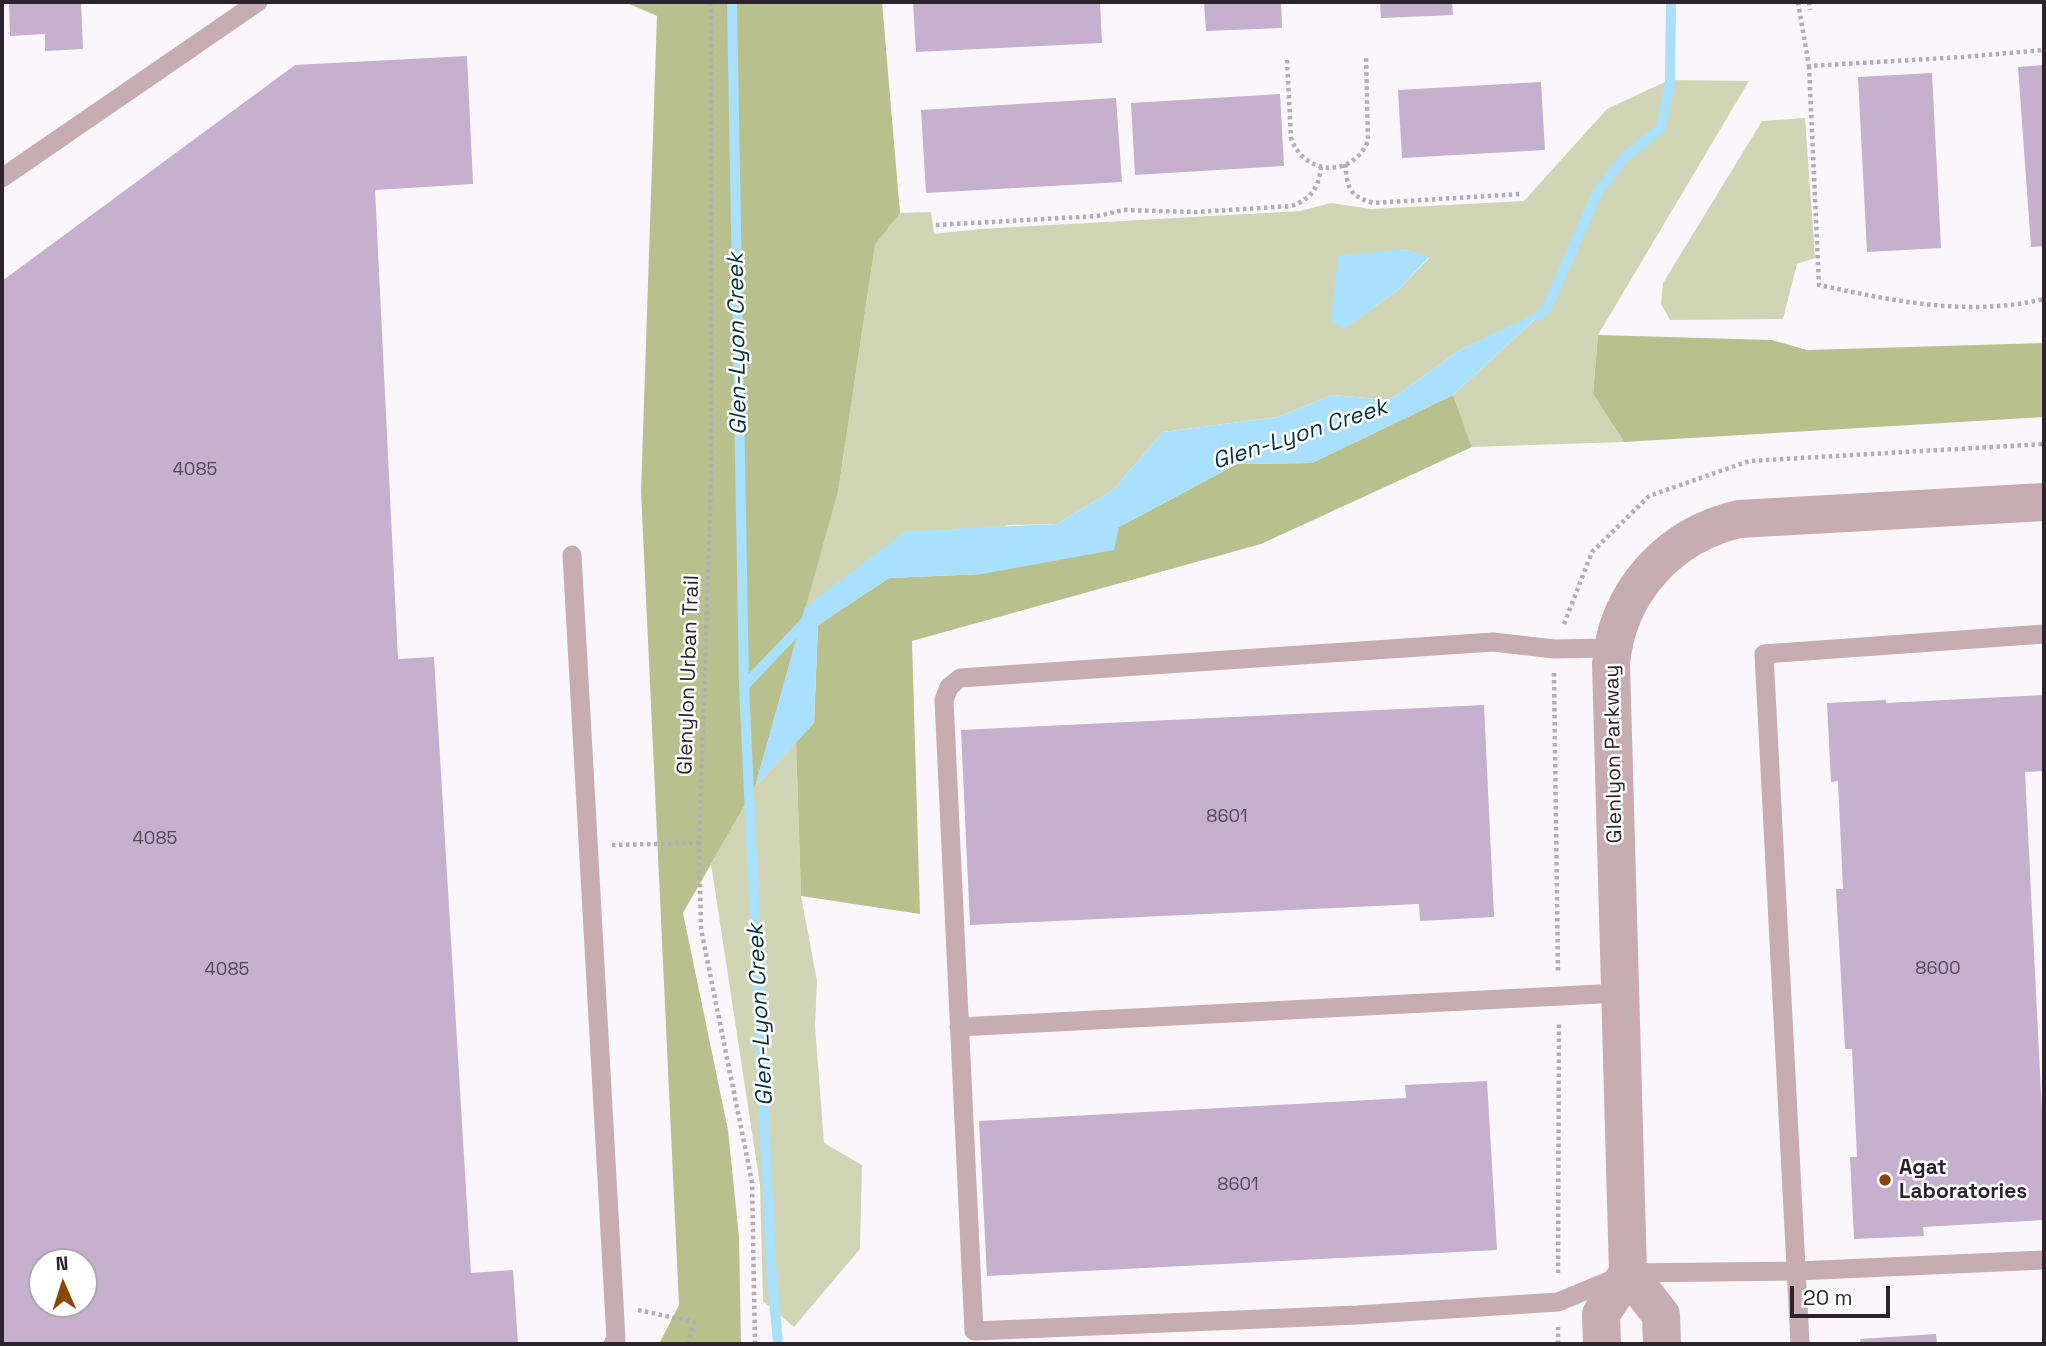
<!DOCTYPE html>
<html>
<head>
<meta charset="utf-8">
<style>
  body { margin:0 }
  #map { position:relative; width:2046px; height:1346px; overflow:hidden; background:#fbf6fc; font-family:"Space Grotesk",sans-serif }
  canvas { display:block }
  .frame { position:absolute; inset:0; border:4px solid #2c232d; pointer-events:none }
  .north { position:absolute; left:28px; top:1248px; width:70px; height:70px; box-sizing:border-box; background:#fff; border:2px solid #aba7ab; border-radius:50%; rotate:357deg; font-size:19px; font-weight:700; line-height:28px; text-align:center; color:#2c232d }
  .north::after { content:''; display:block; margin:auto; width:24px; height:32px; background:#854805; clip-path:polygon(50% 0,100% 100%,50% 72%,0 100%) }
  .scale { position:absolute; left:1790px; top:1286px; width:100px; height:32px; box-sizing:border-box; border:4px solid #2c232d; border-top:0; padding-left:9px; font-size:21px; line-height:24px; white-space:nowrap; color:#2c232d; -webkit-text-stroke:5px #fff; paint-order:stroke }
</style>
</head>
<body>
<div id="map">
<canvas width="2046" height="1346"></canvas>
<div class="frame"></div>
<div class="north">N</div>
<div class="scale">20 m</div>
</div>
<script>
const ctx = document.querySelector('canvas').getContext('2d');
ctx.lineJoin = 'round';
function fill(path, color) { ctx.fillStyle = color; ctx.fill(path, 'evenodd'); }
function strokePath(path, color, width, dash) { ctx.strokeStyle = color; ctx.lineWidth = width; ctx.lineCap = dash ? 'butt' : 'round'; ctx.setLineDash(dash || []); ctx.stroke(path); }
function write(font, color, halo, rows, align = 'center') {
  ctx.font = font + ' "Space Grotesk",sans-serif'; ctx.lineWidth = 5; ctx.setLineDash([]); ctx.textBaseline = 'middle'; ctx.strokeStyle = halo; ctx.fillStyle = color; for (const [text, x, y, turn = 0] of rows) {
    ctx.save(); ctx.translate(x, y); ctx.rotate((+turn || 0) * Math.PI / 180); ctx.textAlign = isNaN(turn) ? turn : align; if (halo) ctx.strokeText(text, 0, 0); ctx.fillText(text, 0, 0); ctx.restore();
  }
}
fill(new Path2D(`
  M1669 80 1749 81 1598 335 1593 394 1624 442 1472 447 1453 395 1545 310 1460 350 1390 400 1332 395 1278 417 1163 432 1113 490 1057 524 1008 525 805 607 838 492 875 245 900 213 931 212 934 234 980 229 1300 211 1331 203 1371 209 1524 201 1607 109ZM1404 249 1429 258 1398 290 1345 328 1332 321Z
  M1805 118 1815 258 1797 264 1783 319 1670 320 1661 304 1663 283 1762 121Z
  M796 742 801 896 817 981 815 1026 824 1143 862 1165 860 1249 794 1327 763 1301 760 1185 711 864 755 787Z`), '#d0d6b5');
fill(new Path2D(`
  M625 2H882L900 213 875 245 838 492 755 787 683 913 728 1130 739 1237 741 1344H659L679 1305 641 491 657 16Z
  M1598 335 1772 340 1807 350 2044 343V417L1624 442 1593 394Z
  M1453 395 1472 447 1261 544 912 641 920 914 801 896 796 742 814 723 818 625 889 578 982 574 1119 527 1237 464 1312 463Z`), '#b8c08d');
fill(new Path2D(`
  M1404 249 1429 257 1398 290 1344 329 1331 321 1338 256Z
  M1547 308 1453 395 1312 463 1237 464 1119 527 1114 550 982 574 889 578 818 625 814 723 755 787 805 607 906 531 1057 524 1113 490 1163 432 1278 417 1332 395 1390 400 1460 350Z`), '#a9e0fd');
strokePath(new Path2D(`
  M732 2 744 686
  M1538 316 1547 308 1597 193 1624 158 1661 128 1670 82 1671 2
  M778 1344 771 1264 744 686 808 619`), '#a9e0fd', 10);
fill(new Path2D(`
  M9 2H81L83 49 45 51V34L10 36Z
  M913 2H1100L1102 43 916 52Z
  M1204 2H1281L1282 28 1206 31Z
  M1380 2H1452L1453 15 1381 18Z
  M467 56 473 184 375 190 398 659 434 657 471 1273 513 1270 518 1344H2V281L295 65ZM42 1262H84V1304H42Z
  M2044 65V246L2031 247 2018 67Z
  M1932 73 1941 248 1867 252 1858 77Z
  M1541 82 1545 150 1402 158 1398 90Z
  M1280 94 1284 166 1135 175 1131 103Z
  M1116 98 1122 182 926 193 921 110Z
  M2044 695V771L2025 772 2044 1153V1220L1923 1227 1924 1236 1854 1239 1850 1157H1857L1852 1049H1845L1836 889H1843L1838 781 1831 782 1827 703 1886 700V703Z
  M1484 705 1494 917 1420 921 1419 904 970 925 961 730Z
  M1487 1081 1497 1250 987 1276 979 1121 1406 1098 1405 1085Z
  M1936 1334 1937 1344H1861L1860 1339Z`), '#c5b0cd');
strokePath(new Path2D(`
  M711 2V484L699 843 701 929 752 1182 755 1344
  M1798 2 1809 66 1963 57 2044 50
  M1809 2 1810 10
  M1287 60 1291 138C1304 176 1353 178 1368 141L1366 56
  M1809 66 1819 285C1894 301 1968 317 2044 299
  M1345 164C1348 189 1348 195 1373 203L1521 194
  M936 225 1098 216 1124 210 1197 212 1291 206C1310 200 1319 188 1321 167
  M1564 624 1592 552 1649 496 1749 461 2044 444
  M1554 673 1558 972
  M612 845 699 843
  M1558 1273 1559 1023
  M638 1310 694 1322 688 1344
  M1558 1344V1327`), '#b3adb4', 4.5, [3.5, 3.5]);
strokePath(new Path2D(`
  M2 178 258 2
  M572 555 616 1339 613 1344
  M1612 648 1554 649 1493 642 960 678 949 687 944 700 974 1331 1357 1315 1558 1302 1628 1273 1797 1271 2044 1260
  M959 1027 1619 993
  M1800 1344 1764 654 2044 634`), '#c7acb1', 19);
strokePath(new Path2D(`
  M1628 1273 1661 1315 1662 1344
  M1602 1344 1601 1314 1628 1273 1611 664C1617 592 1669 535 1739 519L2044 502`), '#c7acb1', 38);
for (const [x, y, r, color] of [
  [1885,1180,7,"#854805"]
]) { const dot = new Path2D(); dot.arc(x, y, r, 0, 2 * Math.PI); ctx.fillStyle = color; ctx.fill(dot); strokePath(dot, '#fff', 2.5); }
write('18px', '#524655', null, [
  ["4085",195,470],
  ["8601",1227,817],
  ["4085",155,839],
  ["8600",1938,969],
  ["4085",227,970],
  ["8601",1238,1185]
]);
write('21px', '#2c232d', '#fff', [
  ["Glenylon Urban Trail",689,675,-88],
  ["Glenlyon Parkway",1614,754,-91]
]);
write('bold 21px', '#2c232d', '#fff', [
  ["Agat",1899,1168],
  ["Laboratories",1899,1192]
], 'left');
write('italic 23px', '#003144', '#fff', [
  ["Glen-Lyon Creek",738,344,-91],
  ["Glen-Lyon Creek",1300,435,-18],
  ["Glen-Lyon Creek",761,1015,-93]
]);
</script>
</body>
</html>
